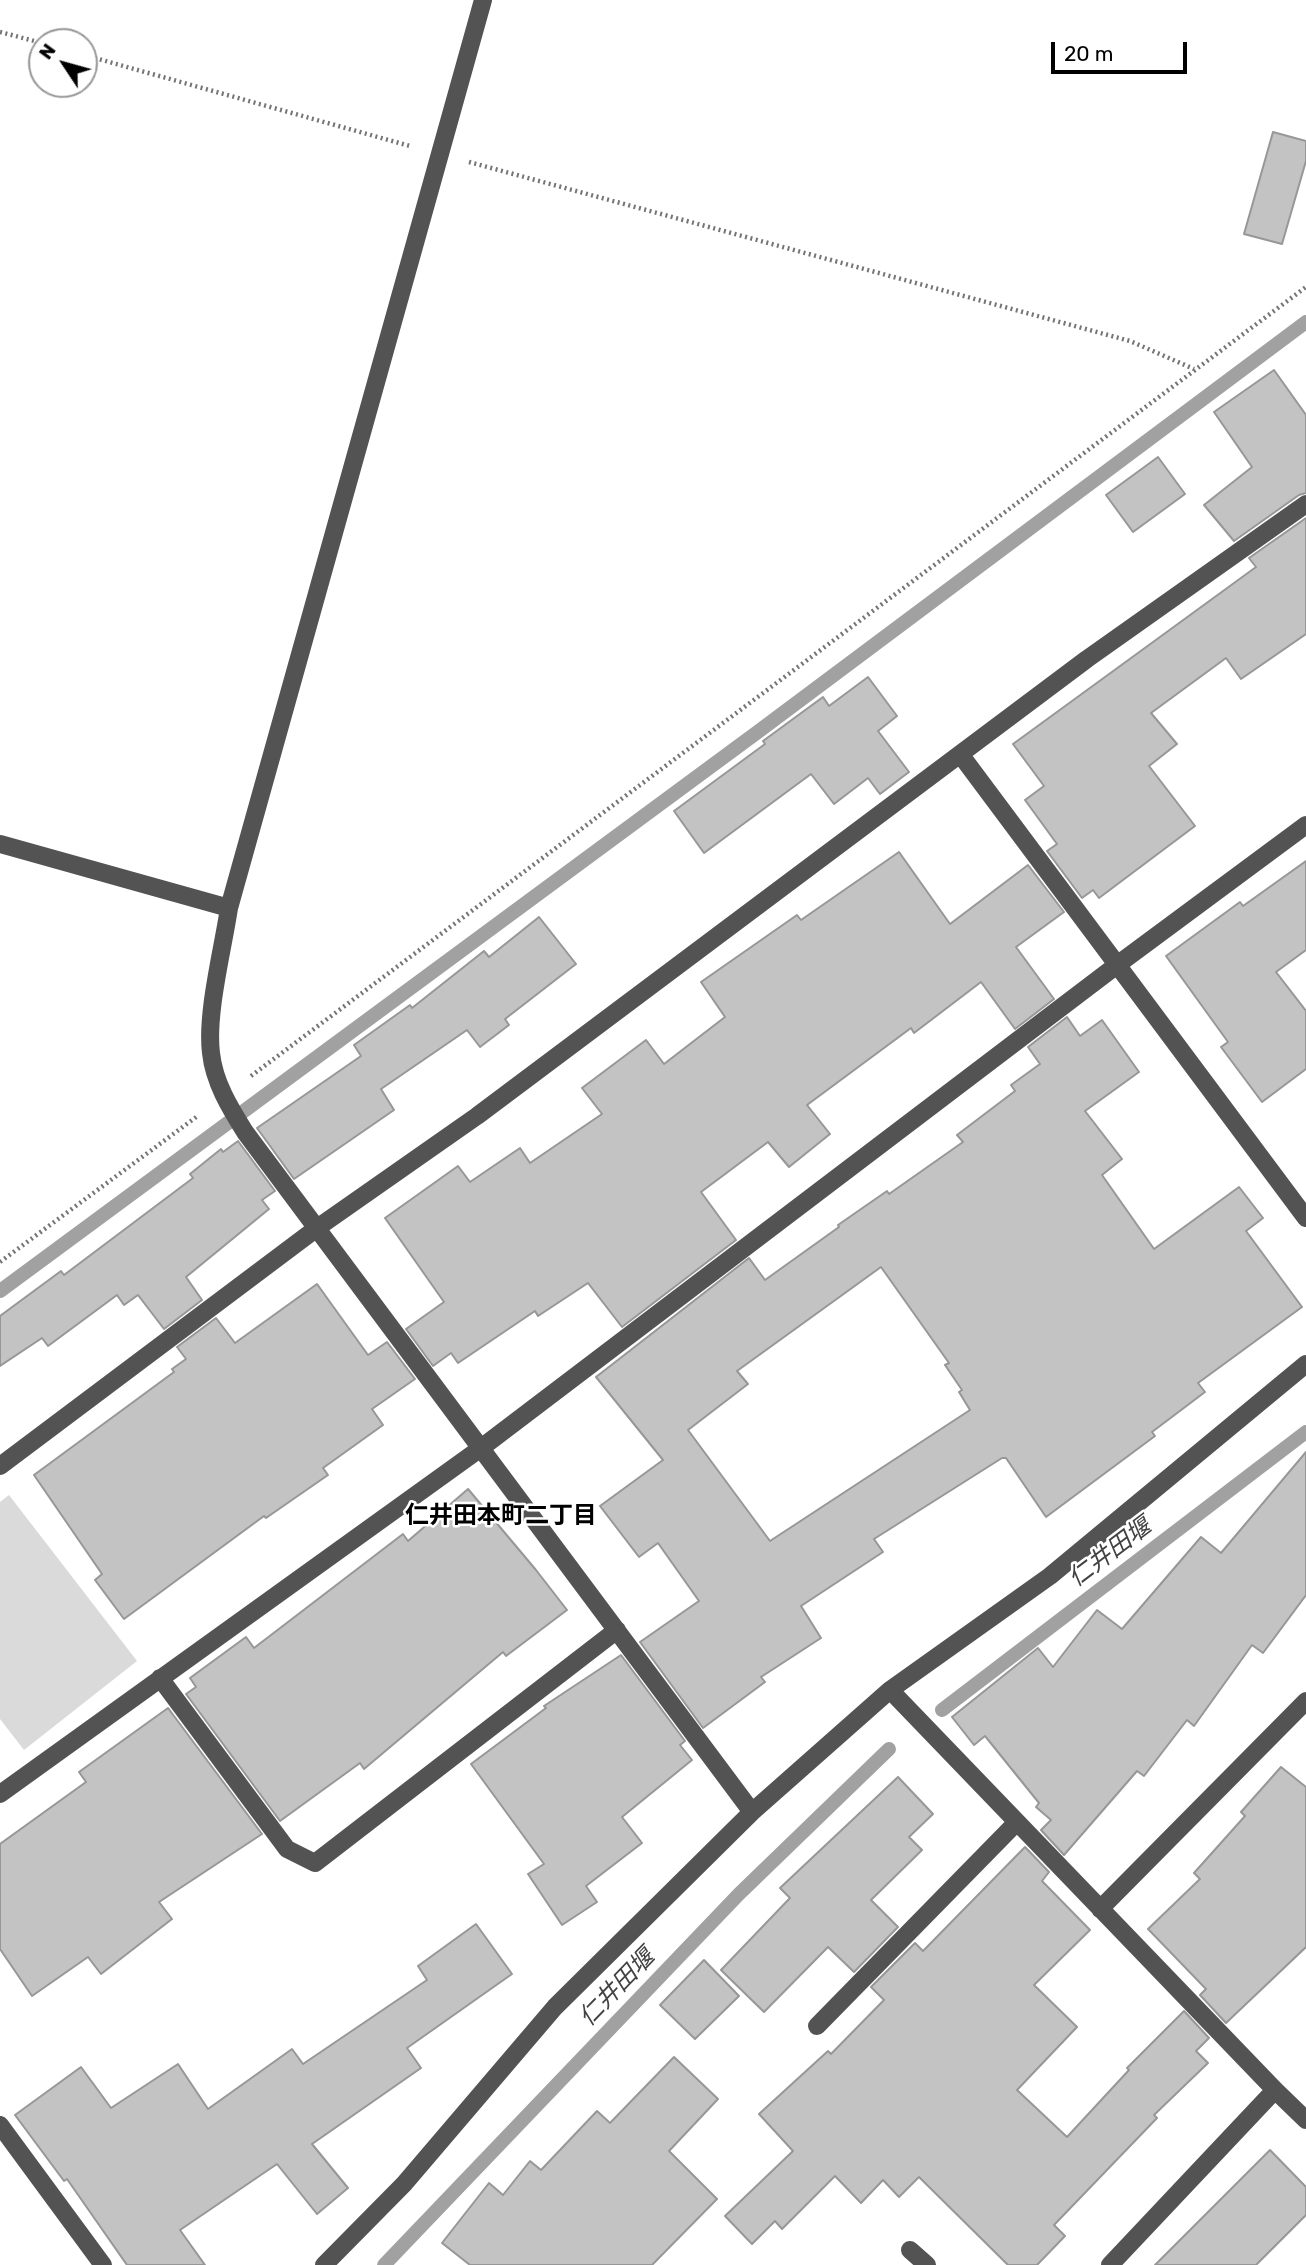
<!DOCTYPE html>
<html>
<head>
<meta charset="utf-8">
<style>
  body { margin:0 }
  #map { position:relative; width:1306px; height:2265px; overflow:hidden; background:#fff; font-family:Rubik,sans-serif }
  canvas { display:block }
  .north { position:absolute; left:28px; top:28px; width:70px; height:70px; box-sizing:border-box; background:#fff; border:2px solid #999; border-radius:50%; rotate:306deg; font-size:19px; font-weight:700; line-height:28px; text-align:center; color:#000 }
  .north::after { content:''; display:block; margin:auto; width:24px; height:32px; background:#000; clip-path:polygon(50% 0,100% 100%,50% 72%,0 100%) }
  .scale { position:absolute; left:1051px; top:42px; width:136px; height:32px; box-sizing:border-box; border:4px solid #000; border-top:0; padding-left:9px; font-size:21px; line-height:24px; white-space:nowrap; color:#000; -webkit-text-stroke:5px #fff; paint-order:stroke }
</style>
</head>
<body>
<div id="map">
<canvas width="1306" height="2265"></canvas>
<div class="north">N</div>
<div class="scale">20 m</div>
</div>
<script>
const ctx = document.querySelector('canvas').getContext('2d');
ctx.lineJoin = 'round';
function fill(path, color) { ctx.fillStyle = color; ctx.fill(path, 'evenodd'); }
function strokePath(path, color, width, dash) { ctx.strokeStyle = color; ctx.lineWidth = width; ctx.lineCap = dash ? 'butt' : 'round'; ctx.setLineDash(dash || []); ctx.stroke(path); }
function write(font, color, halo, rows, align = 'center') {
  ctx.font = font + ' Rubik,"Noto Sans JP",sans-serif'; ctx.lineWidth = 5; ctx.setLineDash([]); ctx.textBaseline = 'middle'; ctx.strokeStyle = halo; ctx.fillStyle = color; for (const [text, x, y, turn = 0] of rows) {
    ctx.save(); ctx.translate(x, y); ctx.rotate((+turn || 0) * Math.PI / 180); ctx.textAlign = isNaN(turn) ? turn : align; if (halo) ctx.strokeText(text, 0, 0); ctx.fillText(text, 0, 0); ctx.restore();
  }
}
fill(new Path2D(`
  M9 1495 137 1661 24 1750 0 1719V1502Z`), '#dadada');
strokePath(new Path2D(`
  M0 1291 759 731 1306 322
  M942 1710 1306 1432
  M384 2265 739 1894 889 1749`), '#a1a1a1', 14);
const building = new Path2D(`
  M1273 132 1306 141V161L1282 244 1244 234Z
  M1274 370 1306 415V493L1299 495 1234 541 1204 505 1252 467 1214 412Z
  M1158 457 1185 494 1133 532 1106 495Z
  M1306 518V634L1241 679 1226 658 1151 713 1177 744 1149 766 1195 826 1099 898 1093 890 1082 898 1047 851 1057 844 1025 800 1044 786 1013 744 1256 567 1249 558Z
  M868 677 897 716 878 731 909 772 880 794 868 778 834 804 811 774 704 853 674 811 765 744 763 741 823 697 829 706Z
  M899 852 950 924 1028 865 1064 912 1016 947 1054 999 1015 1029 981 982 914 1033 911 1028 807 1105 830 1134 789 1167 768 1142 701 1192 736 1240 622 1327 588 1283 538 1316 535 1311 458 1363 451 1353 433 1366 406 1329 444 1302 385 1218 458 1166 470 1182 520 1148 530 1163 602 1114 582 1088 646 1040 664 1064 725 1017 701 982 797 915 801 920Z
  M1306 861V950L1276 972 1306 1011V1069L1262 1102 1221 1047 1228 1042 1166 956 1240 902 1243 906Z
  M539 917 576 964 505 1019 509 1025 480 1047 467 1030 381 1089 394 1110 294 1179 257 1128 361 1056 354 1045 410 1005 412 1008 484 951 489 957Z
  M1067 1017 1080 1036 1102 1020 1139 1072 1085 1111 1122 1159 1102 1175 1154 1249 1239 1187 1263 1218 1246 1231 1302 1307 1198 1383 1205 1392 1152 1432 1155 1436 1046 1517 1006 1458H1002L874 1539 883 1552 801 1606 821 1638 761 1677 765 1682 703 1728 640 1642 699 1601 658 1543 639 1557 600 1506 663 1460 596 1377 749 1258 765 1280 839 1227 838 1225 887 1191 889 1194 963 1142 957 1135 1015 1091 1011 1085 1040 1064 1028 1047ZM881 1267 949 1363 945 1365 962 1390 959 1392 970 1410 770 1541 688 1430 748 1384 737 1371Z
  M238 1141 275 1191 262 1200 269 1209 186 1277 202 1300 164 1329 138 1295 124 1305 117 1295 48 1346 42 1338 0 1366V1316L61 1271 64 1275 193 1178 190 1174 221 1149 223 1152Z
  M317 1284 368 1355 387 1342 415 1379 372 1409 383 1425 323 1468 328 1475 266 1518 264 1516 124 1619 95 1580 102 1574 34 1475 174 1372 172 1369 186 1359 177 1347 216 1318 235 1343Z
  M1306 1452V1595L1263 1653 1252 1645 1194 1726 1187 1720 1144 1776 1137 1771 1064 1855 1041 1830 1051 1820 1036 1807 1039 1803 985 1736 974 1745 952 1717 1038 1648 1053 1667 1097 1610 1122 1629 1201 1537 1221 1553Z
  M468 1489 536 1570 567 1610 506 1656 503 1652 364 1769 360 1763 280 1821 186 1694 196 1687 190 1678 246 1637 254 1648 403 1534 408 1541Z
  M621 1655 685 1741 680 1745 692 1760 622 1817 642 1843 586 1886 597 1902 562 1925 528 1874 544 1864 471 1764 546 1708 544 1706Z
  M168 1708 262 1834 159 1902 172 1919 101 1974 88 1957 32 1996 0 1949V1844L86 1782 79 1772Z
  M1281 1767 1306 1787V1947L1226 2023 1200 1995 1206 1989 1148 1929 1200 1879 1194 1873 1245 1816 1241 1812Z
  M898 1777 933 1814 909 1837 922 1850 871 1900 898 1927 854 1972 828 1947 764 2012 721 1970 790 1898 780 1888Z
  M1025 1847 1049 1872 1042 1881 1090 1930 1034 1985 1077 2027 1017 2090 1067 2137 1129 2070 1127 2068 1184 2011 1209 2038 1196 2051 1208 2063 1154 2115 1157 2118 1054 2225 1065 2236 1037 2265H1008L919 2177 899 2197 883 2180 861 2203 835 2176 782 2229 775 2221 752 2244 725 2216 793 2151 759 2114 828 2051 831 2054 884 2000 871 1987 915 1943 923 1951Z
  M476 1924 512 1974 407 2048 421 2068 312 2144 348 2188 317 2214 277 2164 180 2230 205 2265H127L67 2179 64 2181 15 2115 81 2067 111 2108 178 2064 208 2109 292 2049 303 2064 427 1980 418 1966Z
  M704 1960 739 1996 695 2039 660 2005Z
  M674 2057 718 2099 669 2151 717 2199 652 2265H470L442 2243 489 2183 503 2195 530 2161 541 2170 597 2111 610 2123Z
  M1270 2150 1306 2187V2215L1256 2265H1155Z`);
fill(building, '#c3c3c3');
strokePath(building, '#979797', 2);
strokePath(new Path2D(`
  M0 32 42 43
  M84 55 410 146
  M469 162 1130 341 1194 369
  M251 1076 1306 287
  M0 1262 199 1115`), '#757575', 4.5, [2, 3.5]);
strokePath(new Path2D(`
  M483 0 229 908C223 949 206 1013 211 1053 214 1082 230 1108 245 1132L752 1812
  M960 754 1306 1218
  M0 844 229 908
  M0 1466 317 1228 477 1116 1087 659 1306 504
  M160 1678 287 1849 315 1863 617 1630
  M890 1690 1275 2090 1306 2120
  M0 1794 481 1448 1117 965 1306 825
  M1100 1909 1306 1701
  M817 2026 1017 1822
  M0 2125 103 2265
  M910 2250 927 2265
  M324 2265 404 2184 555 2007 752 1812 890 1690 1050 1576 1306 1364
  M1110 2265 1275 2090`), '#535353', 18);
write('bold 24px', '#000', '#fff', [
  ["仁井田本町二丁目",501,1516]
]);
write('italic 24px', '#424242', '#fff', [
  ["仁井田堰",1110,1553,-37],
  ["仁井田堰",617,1988,-46]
]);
</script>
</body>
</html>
